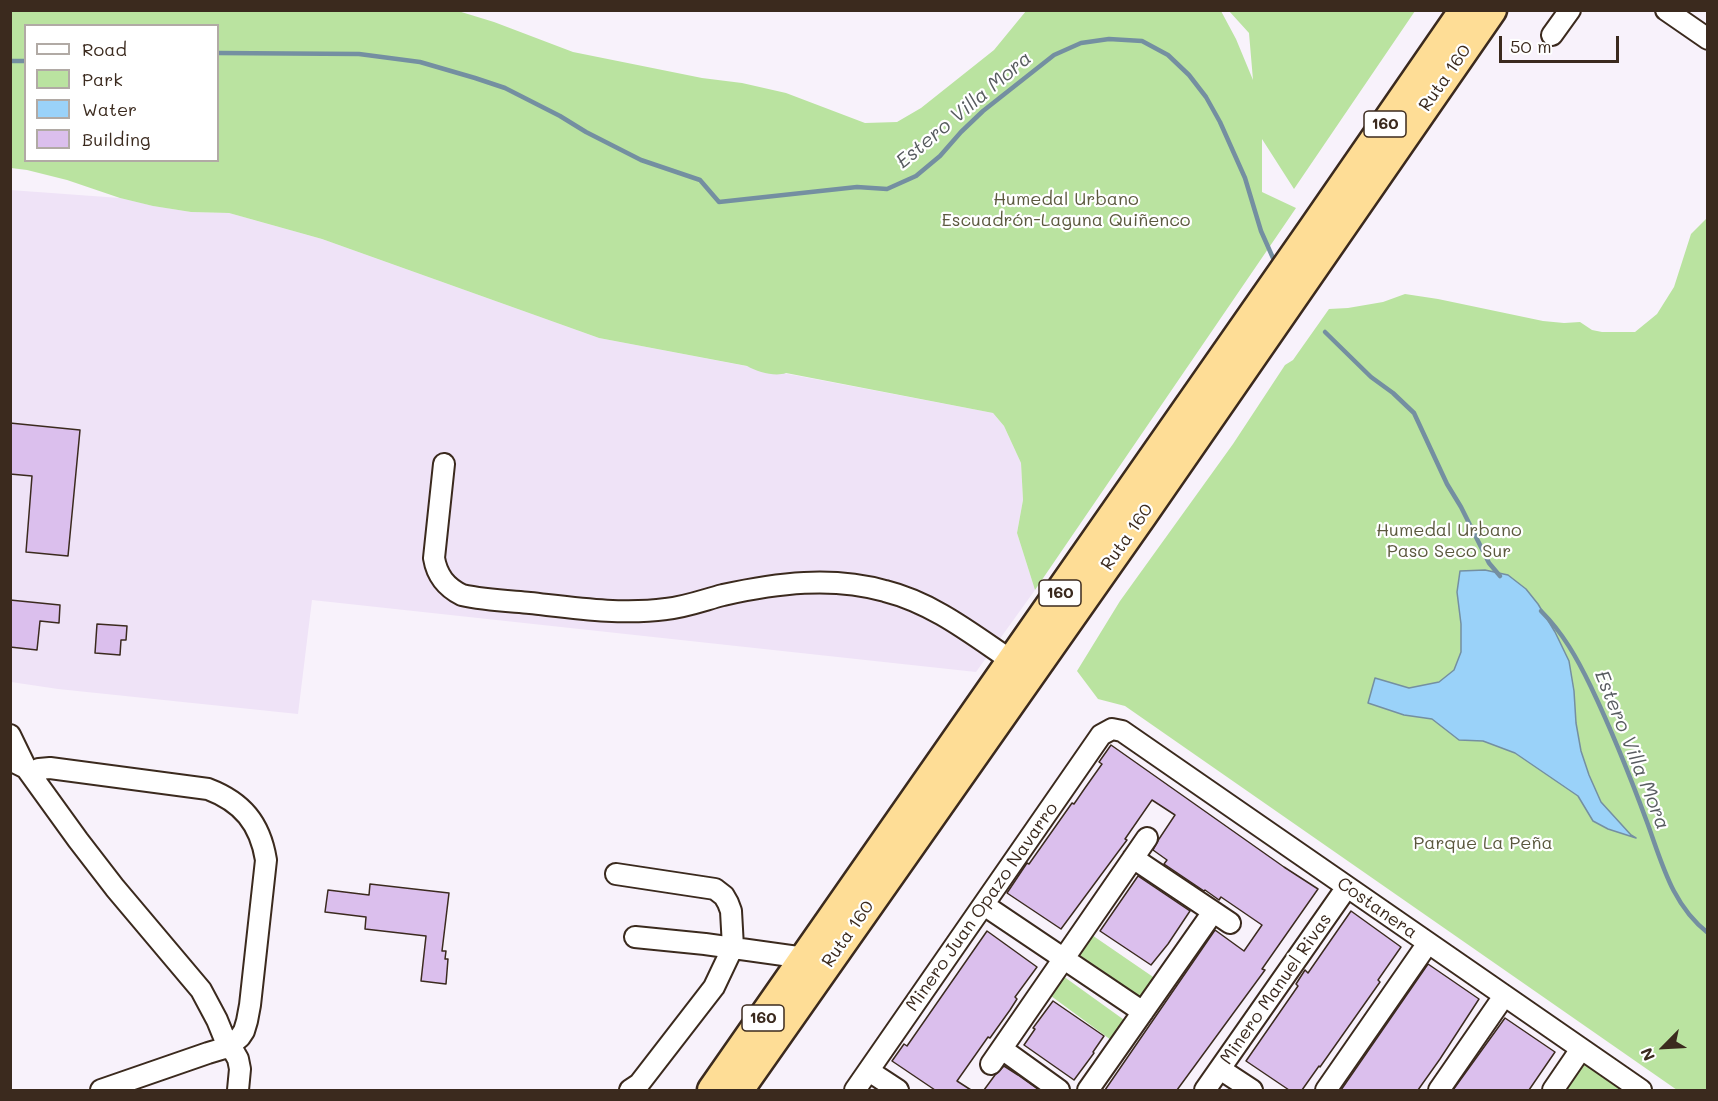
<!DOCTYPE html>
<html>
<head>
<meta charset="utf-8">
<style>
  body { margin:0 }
  #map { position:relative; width:1718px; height:1101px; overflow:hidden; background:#f8f2fb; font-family:Mali,sans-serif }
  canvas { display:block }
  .frame { position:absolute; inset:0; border:12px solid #3b2a1e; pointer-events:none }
  .legend { position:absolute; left:24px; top:24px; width:195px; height:138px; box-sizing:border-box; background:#fff; border:2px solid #b1aaa5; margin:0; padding:8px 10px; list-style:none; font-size:18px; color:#3b2a1e }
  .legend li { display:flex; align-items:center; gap:12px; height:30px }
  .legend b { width:30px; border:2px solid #b1aaa5 }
  .north { position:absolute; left:1634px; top:1017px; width:60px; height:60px; -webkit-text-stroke:4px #fff; paint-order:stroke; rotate:246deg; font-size:16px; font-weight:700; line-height:24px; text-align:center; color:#3b2a1e }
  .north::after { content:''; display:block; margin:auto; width:21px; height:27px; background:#3b2a1e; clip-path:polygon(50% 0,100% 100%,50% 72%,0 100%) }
  .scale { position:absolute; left:1499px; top:36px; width:120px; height:27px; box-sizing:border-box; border:3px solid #3b2a1e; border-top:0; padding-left:8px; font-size:18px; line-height:21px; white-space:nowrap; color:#3b2a1e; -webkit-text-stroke:4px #fff; paint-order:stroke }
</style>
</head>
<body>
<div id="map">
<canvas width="1718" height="1101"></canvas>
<div class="frame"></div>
<ul class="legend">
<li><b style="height:8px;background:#fff"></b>Road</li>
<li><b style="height:16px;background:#bae3a0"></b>Park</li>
<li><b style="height:16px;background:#9ad2f9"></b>Water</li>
<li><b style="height:16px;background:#dbbfed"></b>Building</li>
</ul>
<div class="north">N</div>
<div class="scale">50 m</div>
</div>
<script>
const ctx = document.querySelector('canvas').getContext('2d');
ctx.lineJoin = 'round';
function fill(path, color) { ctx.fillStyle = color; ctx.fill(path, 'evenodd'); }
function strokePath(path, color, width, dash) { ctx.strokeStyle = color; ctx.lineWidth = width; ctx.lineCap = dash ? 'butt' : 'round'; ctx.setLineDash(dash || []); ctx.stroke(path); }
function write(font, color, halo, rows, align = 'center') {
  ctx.font = font + ' Mali,sans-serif'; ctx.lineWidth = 4.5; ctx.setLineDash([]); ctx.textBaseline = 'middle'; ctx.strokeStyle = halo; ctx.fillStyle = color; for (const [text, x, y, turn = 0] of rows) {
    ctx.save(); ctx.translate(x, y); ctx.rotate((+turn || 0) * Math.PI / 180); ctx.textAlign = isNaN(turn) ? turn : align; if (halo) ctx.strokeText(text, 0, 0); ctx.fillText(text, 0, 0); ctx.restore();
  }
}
fill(new Path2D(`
  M10 190 120 198 154 206 191 212 229 213 322 239 599 338 993 413 1004 426 1021 463 1023 500 1017 533 1035 590 976 672 312 600 298 714 58 689 11 682Z`), '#efe3f7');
fill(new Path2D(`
  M10 11H458L494 22 573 52 702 78 742 83 786 93 865 123 897 122 921 108 994 50 1026 11H1221L1236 39 1253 80 1249 33 1229 11H1415L1294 189 1262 139V192L1296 208 1035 590 1017 533 1023 500 1021 463 1004 426 993 413 786 373C775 377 758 372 747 366L599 338 322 239 229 213 191 212 153 206 120 198 67 180 27 170 11 168ZM26 26H218V160H26Z
  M1707 218V1090H1677L1125 706 1098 699 1077 671 1120 601 1233 444 1285 365 1293 360 1329 309 1348 308 1383 302 1405 294 1438 299 1543 321 1564 323 1580 322 1592 330 1602 332H1635L1657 314 1674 287 1691 234Z
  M1089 933 1159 981 1144 999 1078 954Z
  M1063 976 1127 1022 1115 1043 1047 993Z
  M1582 1060 1631 1090H1562Z`), '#bae3a0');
const water = new Path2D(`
  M1485 570 1508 575 1526 589 1538 604 1555 632 1569 661 1574 691 1576 723 1581 751 1589 775 1601 802 1631 835 1636 838 1608 829 1593 821 1578 796 1515 753 1483 741 1459 740 1432 719 1404 715 1368 703 1375 678 1409 688 1439 682 1454 670 1461 652V624L1457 592 1460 571Z`);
fill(water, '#9ad2f9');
strokePath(water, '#748fa1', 1.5);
strokePath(new Path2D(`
  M218 53 359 54 420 62 475 78 505 88 560 116 586 132 641 160 700 180 719 202 857 187 887 189 916 176 940 156 961 132 983 111 1054 55 1081 43 1109 39 1142 41 1168 55 1189 75 1206 97 1220 122 1245 178 1261 231 1273 258
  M10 61H26
  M1325 332 1371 377 1393 393 1414 413 1447 484 1461 507 1489 563 1500 576
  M1541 611C1563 633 1577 658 1591 687 1612 731 1630 776 1647 822 1662 863 1672 905 1708 933`), '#748fa1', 4.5);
const building = new Path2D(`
  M10 423 80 430 68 556 26 552 32 476 10 474Z
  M10 600 60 605 59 623 40 621 37 650 10 647Z
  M97 624 127 626 126 640H121L120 655 95 653Z
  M1111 745 1284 867 1318 889 1262 969 1265 970 1177 1090H1105L1215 930 1244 951 1262 925 1221 897 1219 900 1205 890 1204 891 1164 864 1167 860 1153 850 1159 839 1175 815 1152 800 1125 839 1127 840 1118 852 1061 929 1007 893 1027 863 1029 864 1072 803 1074 804 1085 788 1102 764 1099 762Z
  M1138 876 1190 911 1168 944 1151 965 1100 931Z
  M370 884 449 893 442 951H446L445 959H448L446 984 421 981 426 936 365 929 366 917 325 912 328 890 369 895Z
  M1351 911 1401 947 1378 980 1380 982 1320 1067 1319 1066 1302 1090H1289L1246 1061 1289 999 1298 986 1296 984 1305 970 1308 973Z
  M987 931 1037 967 1015 997 1017 999 1010 1010 990 1038 988 1037 957 1081 971 1090H935L892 1061 904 1044 907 1046Z
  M1428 964 1479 999 1440 1059 1418 1090H1341Z
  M1053 1001 1104 1036 1093 1052 1094 1053 1074 1080 1024 1045 1035 1029 1033 1028Z
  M1505 1018 1555 1052 1529 1090H1453Z
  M1004 1066 1018 1075 1039 1090H984L995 1075Z`);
fill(building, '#dbbfed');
strokePath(building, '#3b2a1e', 1.5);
const minor = new Path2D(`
  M1666 10 1708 39
  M1552 35 1570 10
  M444 464 434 558C437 576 446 587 462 595 484 600 508 601 530 603 575 608 621 615 666 609 686 607 704 600 723 595 777 583 832 576 885 591 933 603 972 634 1012 661
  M10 735 26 768
  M10 760 26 768 78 840 115 888 201 990 217 1020 228 1047 234 1052 238 1059 240 1069 238 1090
  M30 773 39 769 50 768 208 789C242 802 260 823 266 860L250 1005 247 1021 244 1031 240 1037 228 1047 208 1053 101 1090
  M1133 858 1230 923
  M616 874 715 889 724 896 728 903 731 911 733 947 714 987 639 1084 630 1090
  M984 905 1143 1012
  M635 937 705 944 805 958
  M1002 1049 1059 1090
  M991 1064 1147 838
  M1220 1069 1252 1090
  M869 1071 898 1090
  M855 1090 1101 735 1112 729 1122 731 1641 1090
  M1088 1090 1213 912
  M1205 1090 1347 887
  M1326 1090 1428 943
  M1439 1090 1504 996
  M1553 1090 1581 1049`);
const highway = new Path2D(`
  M712 1090 1314 227 1464 10
  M739 1090 1142 516 1492 10`);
strokePath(minor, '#3b2a1e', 24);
strokePath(highway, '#3b2a1e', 33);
strokePath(minor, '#fff', 20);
strokePath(highway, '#fedd96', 28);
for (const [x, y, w] of [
  [1385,124,42],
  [1060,593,42],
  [763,1018,42]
]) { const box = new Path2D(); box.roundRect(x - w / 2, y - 13, w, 26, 4.5); ctx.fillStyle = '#fff'; ctx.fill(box); strokePath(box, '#3b2a1e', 1.5); }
write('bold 16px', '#3b2a1e', null, [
  ["160",1385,124],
  ["160",1060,593],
  ["160",763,1018]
]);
write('18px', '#3b2a1e', '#fff', [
  ["Ruta 160",1445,78,-55],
  ["Ruta 160",1127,537,-55],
  ["Minero Juan Opazo Navarro",982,907,-55],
  ["Costanera",1377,908,35],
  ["Ruta 160",848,934,-55],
  ["Minero Manuel Rivas",1276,989,-55]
]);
write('18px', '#5b583e', '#fff', [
  ["Humedal Urbano",1066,199],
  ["Escuadrón-Laguna Quiñenco",1066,220],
  ["Humedal Urbano",1449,530],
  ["Paso Seco Sur",1449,551],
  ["Parque La Peña",1483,843]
]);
write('italic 20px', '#585c60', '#fff', [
  ["Estero Villa Mora",964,110,-40],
  ["Estero Villa Mora",1632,750,68]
]);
</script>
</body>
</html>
